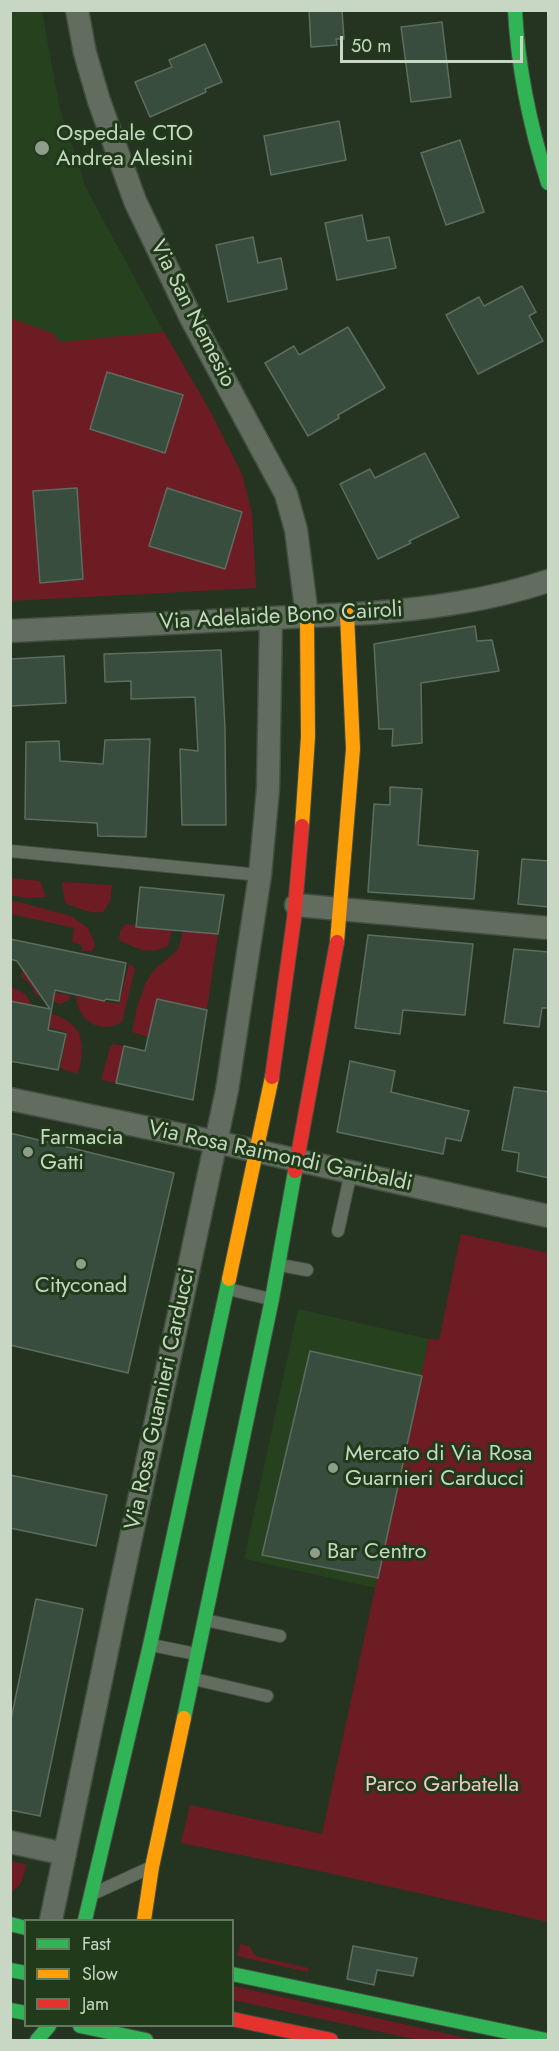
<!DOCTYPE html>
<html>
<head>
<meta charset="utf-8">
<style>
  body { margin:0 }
  #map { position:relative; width:559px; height:2051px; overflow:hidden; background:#253321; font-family:Jost,sans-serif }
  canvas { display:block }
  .frame { position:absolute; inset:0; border:12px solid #c7d7c3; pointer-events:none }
  .legend { position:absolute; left:24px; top:1919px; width:210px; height:108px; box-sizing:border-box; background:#203a1a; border:2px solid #63795e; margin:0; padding:8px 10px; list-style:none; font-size:18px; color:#c7d7c3 }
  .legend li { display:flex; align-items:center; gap:12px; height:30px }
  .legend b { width:30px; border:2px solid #63795e }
  .scale { position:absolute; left:340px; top:36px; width:183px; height:27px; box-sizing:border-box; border:3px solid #c7d7c3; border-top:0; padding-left:8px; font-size:18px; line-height:21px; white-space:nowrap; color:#c7d7c3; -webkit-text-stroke:4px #203a1a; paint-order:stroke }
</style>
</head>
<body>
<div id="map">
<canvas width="559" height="2051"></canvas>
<div class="frame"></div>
<ul class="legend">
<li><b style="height:8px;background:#30b455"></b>Fast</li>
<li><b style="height:8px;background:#ff9f0a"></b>Slow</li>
<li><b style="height:8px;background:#e5322d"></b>Jam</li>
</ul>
<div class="scale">50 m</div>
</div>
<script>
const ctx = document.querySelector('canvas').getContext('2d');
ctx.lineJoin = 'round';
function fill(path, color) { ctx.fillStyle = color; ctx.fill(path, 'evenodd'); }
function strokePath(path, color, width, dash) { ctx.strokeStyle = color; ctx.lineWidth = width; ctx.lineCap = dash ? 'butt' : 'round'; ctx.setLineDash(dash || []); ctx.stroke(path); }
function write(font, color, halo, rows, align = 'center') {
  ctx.font = font + ' Jost,sans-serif'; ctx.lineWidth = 6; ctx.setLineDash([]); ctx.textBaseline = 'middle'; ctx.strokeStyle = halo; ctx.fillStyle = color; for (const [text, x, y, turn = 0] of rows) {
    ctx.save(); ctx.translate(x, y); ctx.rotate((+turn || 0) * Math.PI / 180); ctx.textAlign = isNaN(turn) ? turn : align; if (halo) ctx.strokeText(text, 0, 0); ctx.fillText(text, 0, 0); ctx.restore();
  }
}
fill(new Path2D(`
  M11 11H42L60 109 86 188 164 332 11 348Z
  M298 1309 429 1339 376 1588 244 1559Z`), '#25411e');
fill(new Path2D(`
  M10 318 52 333 60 342 164 332 209 409 242 474 252 514 256 588 11 601ZM107 372 183 395 165 453 90 429ZM77 488 83 579 40 583 33 491ZM167 489 242 512 224 569 149 546Z
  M11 878 40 881 46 897 26 898 11 895Z
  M62 882 112 885 110 901 103 912C89 914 78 908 65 903Z
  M11 900 71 916 88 928 95 944 92 951H82V945L72 942 74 928 11 914Z
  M125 924 172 930 168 946C148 955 138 949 119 940L120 932Z
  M183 931 218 934 207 1009 158 999 149 1037 132 1032 137 1007 146 982 154 970 178 950Z
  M129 964 135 968 122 1022C100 1035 78 1021 76 996L119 1004Z
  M23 969 39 990 70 995 69 1000 60 1004 36 995 31 985 21 976Z
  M10 986 25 994 34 1008 11 1007 12 1000 11 999Z
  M50 1013C84 1024 86 1042 78 1074L60 1068 67 1032 31 1023Z
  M113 1044 124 1046 116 1083 101 1080 110 1047Z
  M461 1234 548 1253V1922L315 1870 181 1843 190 1805 322 1834 429 1339 439 1340Z
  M10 1861 26 1864C24 1876 22 1887 11 1892Z
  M240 1944 249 1946 256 1956 309 1968 308 1972 237 1956Z
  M233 1986 475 2040H418L233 2000Z`), '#6e1c24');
const building = new Path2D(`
  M309 10H342L344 39H336L337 45 311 47Z
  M442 22 451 97 411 102 401 27Z
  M205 44 222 82 205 89 206 92 150 117 135 82 172 67 169 60Z
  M339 121 346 160 271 175 264 136Z
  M460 140 484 212 446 225 421 153Z
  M362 215 367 241 389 237 396 268 337 280 325 223Z
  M253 237 258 263 281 258 287 289 228 302 216 245Z
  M522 286 536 312 529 316 543 341 478 374 446 315 479 297 484 306Z
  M348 327 385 388 338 415 339 418 308 436 265 363 294 346 299 355Z
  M107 372 183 395 165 453 90 429Z
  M425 453 459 517 409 541 411 543 378 559 340 484 370 469 375 478Z
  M77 488 83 579 40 583 33 491Z
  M167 488 242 512 225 569 149 546Z
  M475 626 477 641 492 640 499 671 421 683 422 743 392 746 393 729H379L374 644Z
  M221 650 225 729 226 825H182L180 749 198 751 195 697 131 699V681L105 682 104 654Z
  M64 656 66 703 10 706V659Z
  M150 739 146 837 98 836 97 823 25 819 26 742 59 741 60 761 103 764 105 740Z
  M390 787 422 789 418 845 478 851 474 899 368 892 374 804 390 805Z
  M522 859 549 861V907L518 904Z
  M140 887 224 895 218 934 136 927Z
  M368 935 473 944 465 1015 403 1010 400 1034 355 1028Z
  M10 939 126 963 119 1001 106 999 104 1001 55 990 48 1030 66 1034 58 1070 10 1061V1001L50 1009 17 961 10 959Z
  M514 949 549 952V1008H542L539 1027 504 1023Z
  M157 999 207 1010 193 1100 116 1083 124 1046 145 1051Z
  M350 1061 395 1071 391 1092 469 1111 461 1141 446 1138 443 1154 337 1132Z
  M514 1087 549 1092V1178L517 1171 519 1153 502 1150Z
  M10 1133 174 1173 128 1373 10 1345Z
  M310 1351 422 1376 378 1578 262 1555Z
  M10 1475 107 1495 96 1546 10 1528Z
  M36 1599 83 1609 40 1816 10 1810V1724Z
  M353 1946 417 1958 413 1976 377 1970 374 1985 347 1979Z`);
fill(building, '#384d3d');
strokePath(building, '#5d6d5f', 1.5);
const lane = new Path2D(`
  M10 851 260 875
  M338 1231 351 1172
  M280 1265 307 1270
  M228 1289 270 1299
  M205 1620 280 1636
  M151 1645 196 1654
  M194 1679 267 1696
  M97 1892 147 1869`);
const street = new Path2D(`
  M77 10 85 53 99 101 135 201 191 318 286 494 296 530 307 616
  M10 631 372 613C432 608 491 600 548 581
  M296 905 548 928
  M10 1099 216 1142 548 1216
  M10 1842 65 1854
  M51 1920 118 1598 227 1090 260 875 268 789 271 618`);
const fast = new Path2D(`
  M515 10C518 70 530 126 548 183
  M184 1718 272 1299 295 1171
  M85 1920 150 1645 229 1279
  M10 1924 26 1928
  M10 1970 26 1973
  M232 1974 546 2040
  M10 2010 26 2013
  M80 2026 146 2040
  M37 2040 49 2026`);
const slow = new Path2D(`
  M302 826 308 737 307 616
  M337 942 353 749 347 614
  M229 1279 272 1077
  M144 1920 152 1867 184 1718`);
const jam = new Path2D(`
  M272 1077 294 919 302 826
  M295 1171 337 942
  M232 2019 331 2040`);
strokePath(lane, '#424f40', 14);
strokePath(street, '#424f40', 25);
strokePath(fast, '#424f40', 16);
strokePath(slow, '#424f40', 16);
strokePath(jam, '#424f40', 16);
strokePath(lane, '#626d60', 12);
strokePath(street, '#626d60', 22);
strokePath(fast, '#30b455', 14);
strokePath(slow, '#ff9f0a', 14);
strokePath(jam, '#e5322d', 14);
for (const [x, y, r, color] of [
  [42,148,8,"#8e9e8a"],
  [28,1152,6,"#8e9e8a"],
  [81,1264,6,"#8e9e8a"],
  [333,1468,6,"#8e9e8a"],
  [315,1553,6,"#8e9e8a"]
]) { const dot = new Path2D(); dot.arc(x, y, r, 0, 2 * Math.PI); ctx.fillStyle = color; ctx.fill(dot); strokePath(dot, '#203a1a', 2); }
write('22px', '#c7d7c3', '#203a1a', [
  ["Ospedale CTO",56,135],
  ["Andrea Alesini",56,160],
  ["Farmacia",40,1139],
  ["Gatti",40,1164],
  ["Cityconad",81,1287,"center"],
  ["Mercato di Via Rosa",345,1455],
  ["Guarnieri Carducci",345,1480],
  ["Bar Centro",327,1553]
], 'left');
write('22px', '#c7d7c3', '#203a1a', [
  ["Via San Nemesio",192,314,63],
  ["Via Adelaide Bono Cairoli",281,617,-3],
  ["Via Rosa Raimondi Garibaldi",280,1157,12],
  ["Via Rosa Guarnieri Carducci",161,1399,-78]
]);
write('22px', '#ebc9c9', '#203a1a', [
  ["Parco Garbatella",442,1786]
]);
</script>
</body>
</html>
